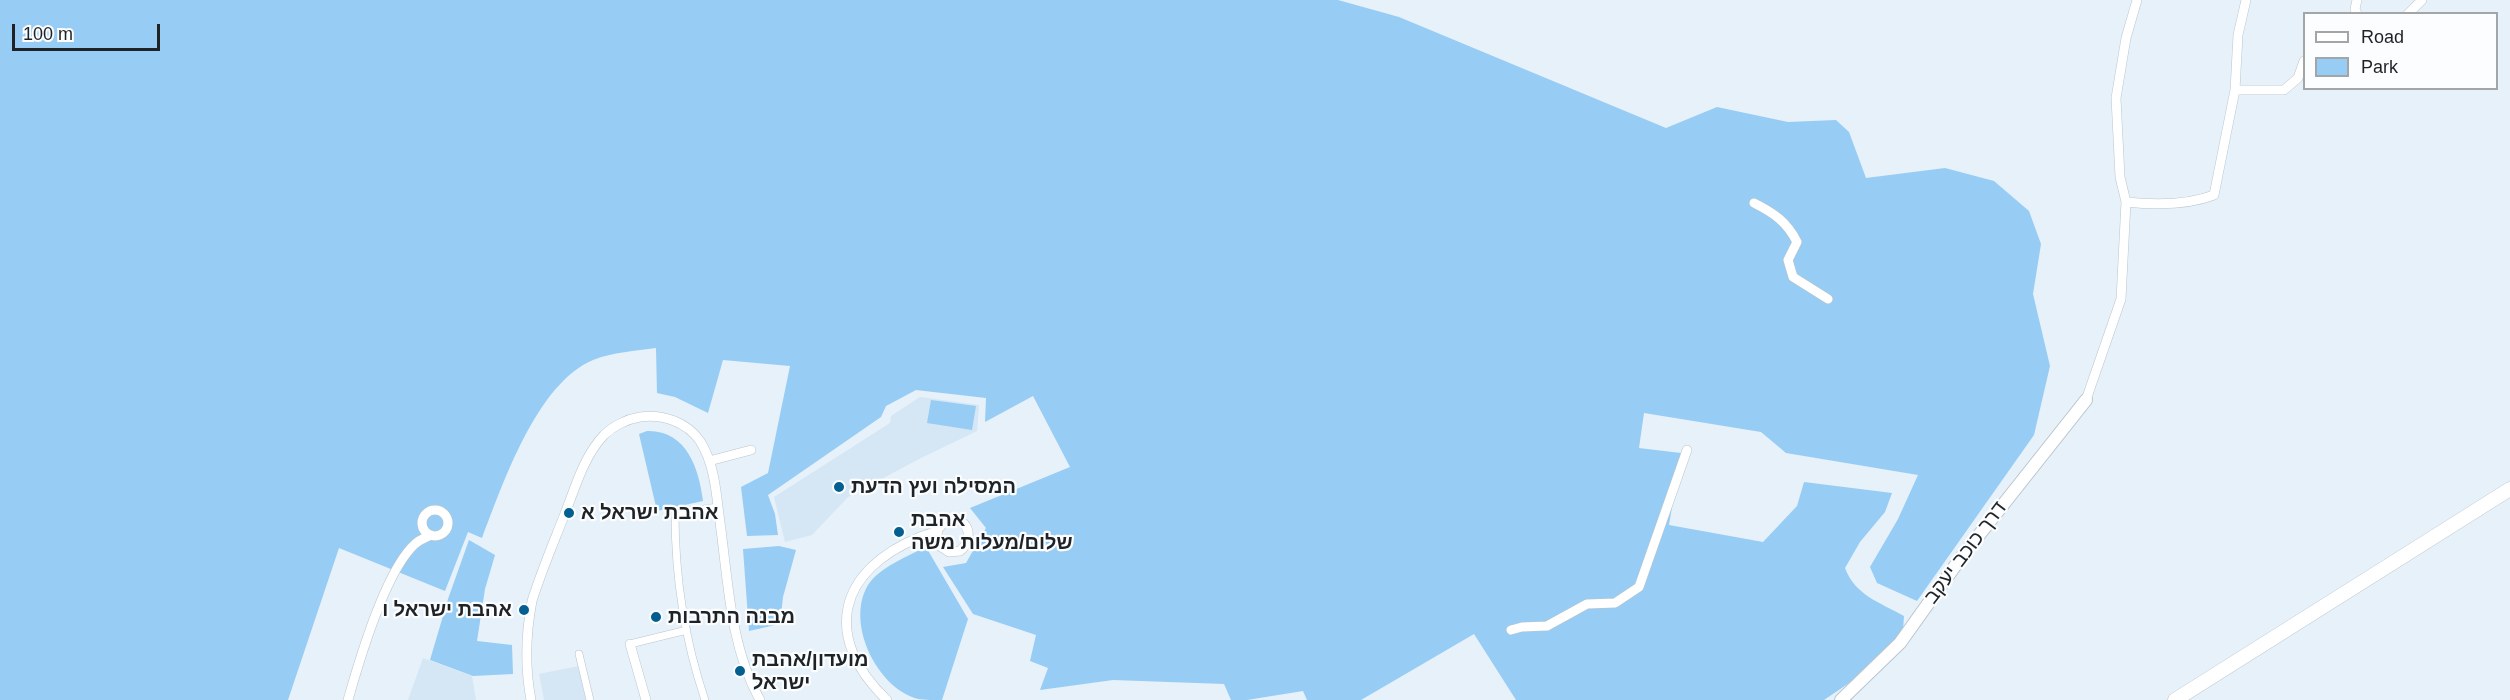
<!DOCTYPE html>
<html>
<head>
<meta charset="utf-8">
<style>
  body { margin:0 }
  #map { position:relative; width:2510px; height:700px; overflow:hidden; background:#e6f1fa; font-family:Helvetica,sans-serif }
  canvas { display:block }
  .legend { position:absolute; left:2303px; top:12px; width:195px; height:78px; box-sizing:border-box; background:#fbfdff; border:2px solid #a3a6a8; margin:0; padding:8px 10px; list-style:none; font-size:18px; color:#1f2326 }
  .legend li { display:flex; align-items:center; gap:12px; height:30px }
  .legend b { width:30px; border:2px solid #a3a6a8 }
  .scale { position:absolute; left:12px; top:24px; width:148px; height:27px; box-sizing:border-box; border:3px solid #1f2326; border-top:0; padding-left:8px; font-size:18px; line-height:21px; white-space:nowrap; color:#1f2326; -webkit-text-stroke:4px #fbfdff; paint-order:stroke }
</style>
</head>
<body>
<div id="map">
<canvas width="2510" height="700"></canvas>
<ul class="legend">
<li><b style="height:8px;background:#fff"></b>Road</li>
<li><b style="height:16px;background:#97ccf4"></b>Park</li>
</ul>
<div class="scale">100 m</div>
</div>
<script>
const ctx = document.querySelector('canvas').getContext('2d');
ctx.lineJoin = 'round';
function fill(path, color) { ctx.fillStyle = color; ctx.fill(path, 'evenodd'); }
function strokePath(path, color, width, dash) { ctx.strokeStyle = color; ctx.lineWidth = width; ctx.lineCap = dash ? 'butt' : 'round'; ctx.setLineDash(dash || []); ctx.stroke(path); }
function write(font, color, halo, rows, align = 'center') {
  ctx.font = font + ' Helvetica,Heebo,sans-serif'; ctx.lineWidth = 4.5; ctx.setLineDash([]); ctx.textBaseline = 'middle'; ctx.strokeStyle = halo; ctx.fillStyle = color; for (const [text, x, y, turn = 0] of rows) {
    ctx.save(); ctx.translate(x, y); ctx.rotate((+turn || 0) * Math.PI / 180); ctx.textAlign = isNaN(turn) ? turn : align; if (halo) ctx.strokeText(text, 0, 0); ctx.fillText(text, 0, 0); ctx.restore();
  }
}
fill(new Path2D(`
  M920 397 979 405 977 431 919 459 848 497 812 535 785 542 774 497 890 423 891 416Z
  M423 658 472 676 476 700H408Z
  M579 666 586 700H544L539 674Z`), '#d5e6f4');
fill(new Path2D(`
  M0 0H1338L1399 17 1666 128 1717 107 1788 122 1836 120 1849 132 1866 178 1945 168 1994 181 2029 211 2041 244 2033 294 2050 366 2034 435 1917 601 1877 583 1870 567 1898 519 1918 475 1786 453 1761 432 1644 413 1639 448 1681 453 1669 525 1763 542 1797 506 1804 482 1892 493 1885 512 1860 542 1845 568C1855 595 1879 602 1904 616L1903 631 1852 681 1824 700H1516L1474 634 1361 700H1307L1303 691 1247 700H1231L1224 684 1113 680 1040 690 1048 668 1030 661 1036 635 973 614 943 567 966 563 986 528 970 508 1070 467 1033 396 985 422 986 398 916 390 886 406 881 417 768 495 775 514 778 535 747 536 741 487 768 473 790 366 723 360 708 413 675 397 657 393 656 348C635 351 613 352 593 360 536 384 503 484 482 538L468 532 445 591 339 548 288 700H0Z
  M931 400 976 406 972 430 927 423Z
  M647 431C687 430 699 469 703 501L657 511 639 434Z
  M469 540 495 555 485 589 477 641 512 645 513 674 473 676 430 660 448 599Z
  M779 546 796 550 783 597 780 624 749 631 743 549Z
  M926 547 968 619 942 700C934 700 925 700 918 699 877 688 845 623 868 585 880 567 908 556 926 547Z`), '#97ccf4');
const pedestrian = new Path2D(`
  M630 644 687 630
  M579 654 590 700
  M705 700C685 641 675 576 675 513L718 507`);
const minor = new Path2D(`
  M2357 0 2355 9 2357 14
  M2408 14 2422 0
  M2235 90 2238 35 2246 0
  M2126 202C2154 205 2188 205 2214 195L2235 90H2284L2298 78 2304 61
  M1754 203C1774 213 1787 222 1797 242L1788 260 1793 277 1828 299
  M2086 400 2121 299 2126 202 2120 177 2116 98 2126 38 2137 0
  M709 461 751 450
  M422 523a13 13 0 1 1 26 0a13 13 0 1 1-26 0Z
  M1511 630 1522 627 1547 626 1587 604 1615 603 1639 587 1687 450
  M630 644 646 700
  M348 700C359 661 386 570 415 544 419 540 425 538 431 535
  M531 700C525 668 526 632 532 601 541 572 553 544 564 516 575 489 583 457 604 435 613 426 627 419 640 417 663 414 687 422 700 441 714 463 716 490 719 515 728 576 729 645 760 700
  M887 700C821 637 838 570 920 537 925 535 933 533 937 530 942 526 944 520 951 520 971 518 973 541 960 551L949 552 940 546 937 535 938 529`);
const tertiary = new Path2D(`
  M1841 700 1900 643 1960 559 2086 400`);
const secondary = new Path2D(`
  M2175 700 2510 489`);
strokePath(pedestrian, '#bac5cd', 8);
strokePath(minor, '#bac5cd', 10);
strokePath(tertiary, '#bac5cd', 14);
strokePath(secondary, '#bac5cd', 15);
strokePath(pedestrian, '#fff', 7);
strokePath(minor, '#fff', 9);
strokePath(tertiary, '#fff', 12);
strokePath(secondary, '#fff', 14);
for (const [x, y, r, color] of [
  [839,487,6,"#035f90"],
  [569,513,6,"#035f90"],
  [899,532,6,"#035f90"],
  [524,610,6,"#035f90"],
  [656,617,6,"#035f90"],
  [740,671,6,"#035f90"]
]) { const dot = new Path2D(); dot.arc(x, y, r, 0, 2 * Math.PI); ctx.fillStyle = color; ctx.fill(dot); strokePath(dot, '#fbfdff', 2); }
write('bold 20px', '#1f2326', '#fbfdff', [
  ["המסילה ועץ הדעת",851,487],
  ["אהבת ישראל א",581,513],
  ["אהבת",911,520],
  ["שלום/מעלות משה",911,543],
  ["אהבת ישראל ו",512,610,"right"],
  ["מבנה התרבות",668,617],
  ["מועדון/אהבת",752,660],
  ["ישראל",752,683]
], 'left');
write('20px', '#1f2326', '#fbfdff', [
  ["דרך כוכב יעקב",1966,553,-53]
]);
</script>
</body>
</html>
